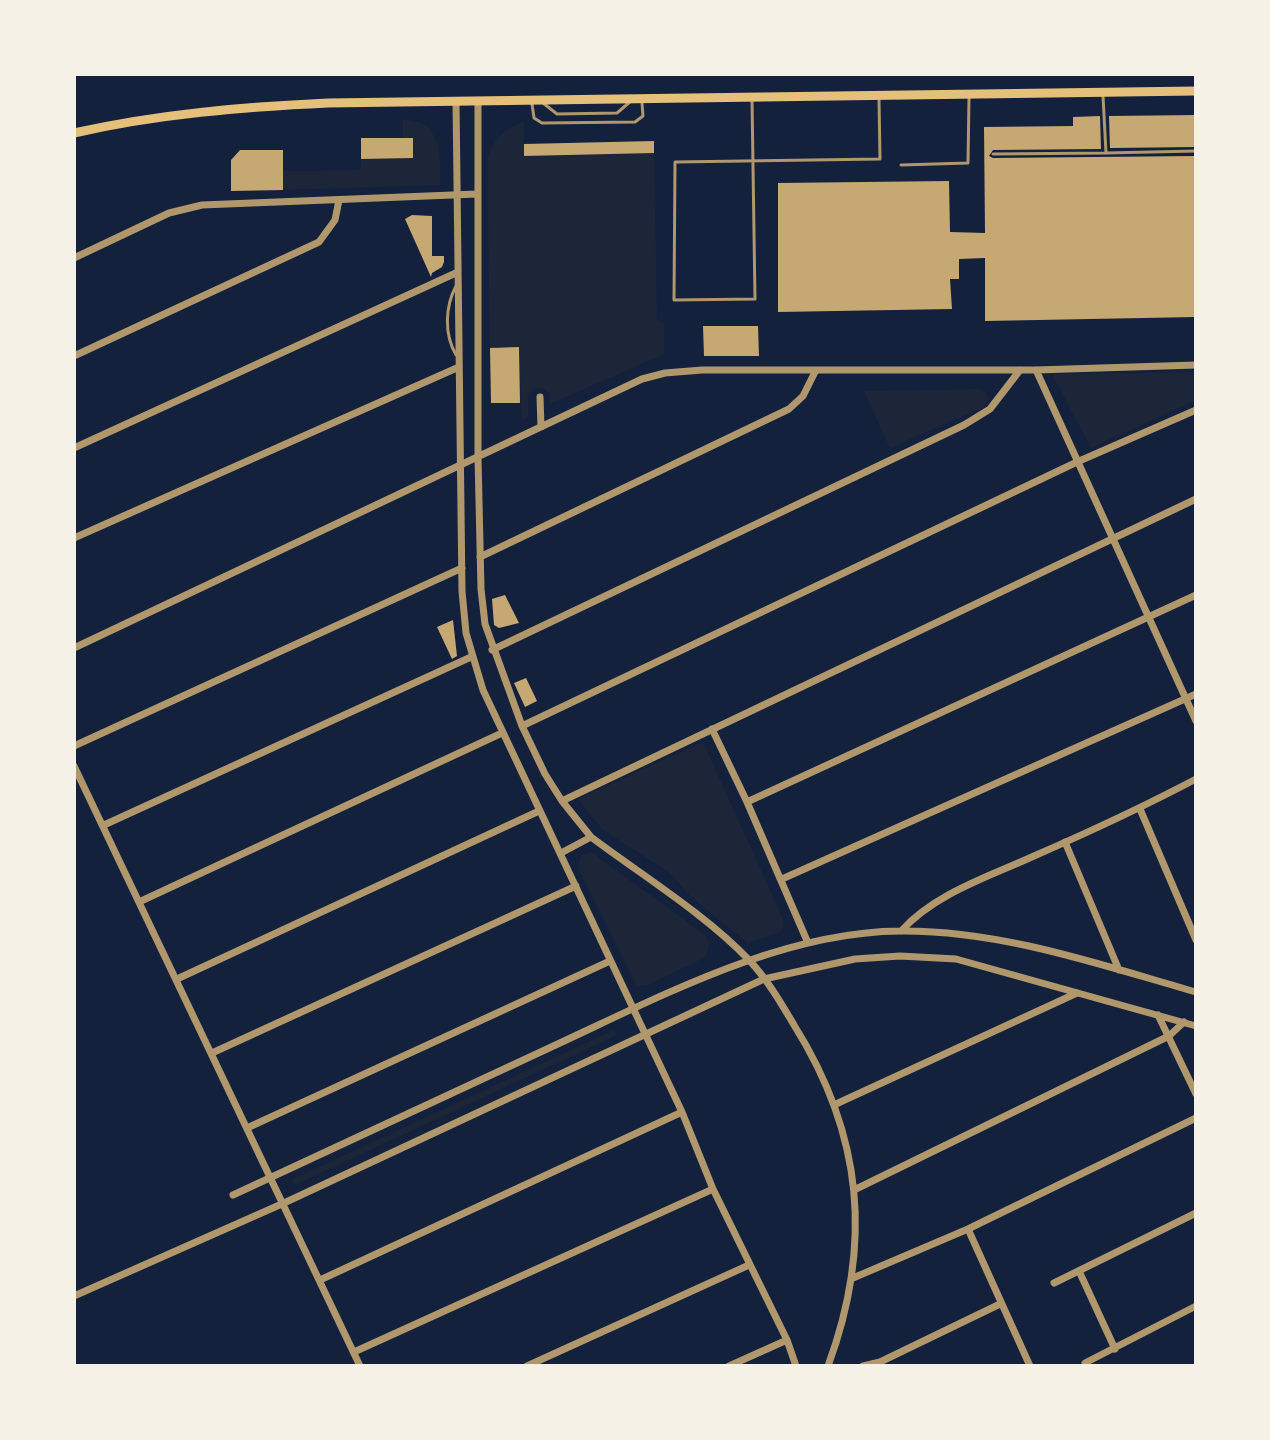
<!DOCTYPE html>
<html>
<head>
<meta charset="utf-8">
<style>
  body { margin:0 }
  #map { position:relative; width:1270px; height:1440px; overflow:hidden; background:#14213d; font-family:Cabin,sans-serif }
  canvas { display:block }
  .frame { position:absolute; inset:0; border:76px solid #f6f1e7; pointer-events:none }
</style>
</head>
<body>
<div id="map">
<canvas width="1270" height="1440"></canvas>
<div class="frame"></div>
</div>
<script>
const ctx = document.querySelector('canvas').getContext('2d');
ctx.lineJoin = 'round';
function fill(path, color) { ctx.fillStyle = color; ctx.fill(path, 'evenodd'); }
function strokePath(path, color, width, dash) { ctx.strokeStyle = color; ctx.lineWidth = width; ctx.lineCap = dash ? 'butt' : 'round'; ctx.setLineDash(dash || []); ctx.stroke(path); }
fill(new Path2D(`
  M403 120C442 119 441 157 440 185L283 190 282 171 361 170V159L413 158V139L403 138Z
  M524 122V156L654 153 657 321 664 323V354L550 404 549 393 543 388H534L528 395V417L522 420 519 347 490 348 487 159C494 140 503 128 524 122Z
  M1196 372V400L1091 448 1052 374Z
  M979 389 986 392 988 399 984 407 890 448 864 391Z
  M703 742 783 919 784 925 780 932 748 943 690 896 670 873 602 829 578 799Z
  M591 852 705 935 709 943 706 957 648 985 637 986 578 868 581 855Z
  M614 1030 617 1035 295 1185 292 1183 293 1179Z`), '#1d2539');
fill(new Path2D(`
  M1196 115V147L1110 148 1109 116Z
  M1100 116 1101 149 993 150 989 156 993 158 1196 156V317L985 321V258L959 259V279H950L952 309 778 312V183L949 181 950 232 985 233 984 127 1073 126V117Z
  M361 138H413V158L361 159Z
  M654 141V153L524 156V144Z
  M240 150H283V190L231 191V160Z
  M412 215 432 216V256H444V262L442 267 432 273 431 277 405 219Z
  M703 326H758L759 356H704Z
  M519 347 520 403H491L490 348Z
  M505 595 519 623 499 628 494 625 492 599Z
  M453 620 457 656 452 659 437 627Z
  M526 678 537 701 525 707 514 683Z`), '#c6a872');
strokePath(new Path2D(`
  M752 99 755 299 674 300 675 162 880 159 879 99
  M543 103 557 114 617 113 631 101
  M532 104 534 118 542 123 635 122 643 116 642 103
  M1106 153 1196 151
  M993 154 1106 153 1103 96
  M901 165 968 163 969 98
  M456 286C445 307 444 334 456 355`), '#b1986c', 3);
strokePath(new Path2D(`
  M456 101 462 591 466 633 483 690 682 1112 713 1189 787 1340 796 1366
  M478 101V457L481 589 485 624 522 726 545 774 562 801 591 837C643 876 705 914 749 960 767 979 781 1003 794 1025 863 1135 873 1244 828 1366
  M74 258 169 213 202 205 477 194
  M74 356 319 242 335 220 339 200
  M1036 370 1196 721
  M540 397 541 427
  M74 448 458 272
  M74 538 459 367
  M480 557 789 409 803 396 815 372
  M74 648 642 379 665 373 702 370H1036L1196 365
  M492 650 964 425 990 409 1020 370
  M522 726 1077 462 1196 410
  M712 729 747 802 808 943
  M74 746 462 568
  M74 766 360 1366
  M562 801 1196 499
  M747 802 1196 595
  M1140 809 1196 940
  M104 825 471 657
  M1065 842 1119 970
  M561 853 591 837
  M782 879 1196 694
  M139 902 502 733
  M901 931C936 893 988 877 1034 856 1089 832 1143 807 1196 779
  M177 979 539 811
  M1158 1015 1196 1094
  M212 1053 576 886
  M836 1104 1077 993
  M247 1128 610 961
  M854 1190 1169 1036 1184 1022
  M233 1195C338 1146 442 1098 547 1049 656 999 778 932 900 931 1001 930 1101 965 1196 992
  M968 1229 1030 1366
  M1079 1271 1115 1349
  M853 1278 968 1229 1196 1118
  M320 1280 682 1112
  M1054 1283 1196 1213
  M74 1296 284 1203 764 979 855 959 900 956 956 959 1196 1026
  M354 1352 713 1189
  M1085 1363 1196 1306
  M527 1366 749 1265
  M729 1366 787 1340
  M863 1366 880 1362 1000 1304`), '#b1986c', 7);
strokePath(new Path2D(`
  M74 133C158 114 243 107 328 103L1196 91`), '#e5c07b', 9);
</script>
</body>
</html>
